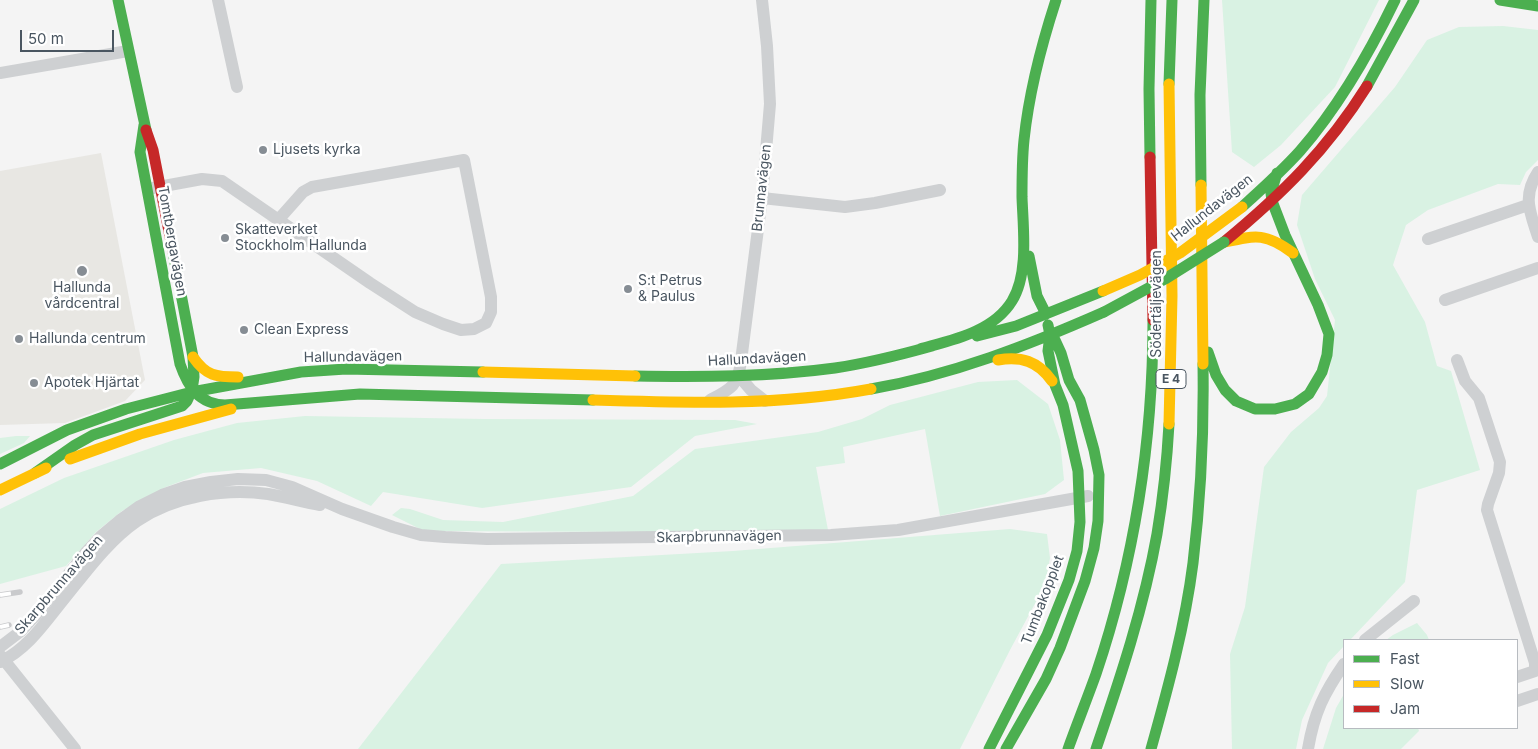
<!DOCTYPE html>
<html>
<head>
<meta charset="utf-8">
<style>
  body { margin:0 }
  #map { position:relative; width:1538px; height:749px; overflow:hidden; background:#f4f4f4; font-family:Inter,sans-serif }
  canvas { display:block }
  .legend { position:absolute; left:1343px; top:639px; width:175px; height:90px; box-sizing:border-box; background:#fff; border:1px solid #b7bbc0; margin:0; padding:6px 9px; list-style:none; font-size:15px; color:#4a5661 }
  .legend li { display:flex; align-items:center; gap:10px; height:25px }
  .legend b { width:25px; border:1px solid #b7bbc0 }
  .scale { position:absolute; left:20px; top:30px; width:94px; height:22px; box-sizing:border-box; border:2px solid #4a5661; border-top:0; padding-left:6px; font-size:15px; line-height:18px; white-space:nowrap; color:#4a5661; -webkit-text-stroke:4px #fff; paint-order:stroke }
</style>
</head>
<body>
<div id="map">
<canvas width="1538" height="749"></canvas>
<ul class="legend">
<li><b style="height:6px;background:#4caf50"></b>Fast</li>
<li><b style="height:6px;background:#ffc107"></b>Slow</li>
<li><b style="height:6px;background:#c62828"></b>Jam</li>
</ul>
<div class="scale">50 m</div>
</div>
<script>
const ctx = document.querySelector('canvas').getContext('2d');
ctx.lineJoin = 'round';
function fill(path, color) { ctx.fillStyle = color; ctx.fill(path, 'evenodd'); }
function strokePath(path, color, width, dash) { ctx.strokeStyle = color; ctx.lineWidth = width; ctx.lineCap = dash ? 'butt' : 'round'; ctx.setLineDash(dash || []); ctx.stroke(path); }
function write(font, color, halo, rows, align = 'center') {
  ctx.font = font + ' Inter,sans-serif'; ctx.lineWidth = 5; ctx.setLineDash([]); ctx.textBaseline = 'middle'; ctx.strokeStyle = halo; ctx.fillStyle = color; for (const [text, x, y, turn = 0] of rows) {
    ctx.save(); ctx.translate(x, y); ctx.rotate((+turn || 0) * Math.PI / 180); ctx.textAlign = isNaN(turn) ? turn : align; if (halo) ctx.strokeText(text, 0, 0); ctx.fillText(text, 0, 0); ctx.restore();
  }
}
fill(new Path2D(`
  M101 153 145 380 125 401 65 423 0 425V171Z`), '#e8e7e3');
fill(new Path2D(`
  M1222 0H1379L1335 87 1281 145 1254 167 1232 152Z
  M1503 26 1538 30V160L1526 172 1520 185 1498 184 1428 210 1406 225 1393 265 1425 322 1437 366 1451 371 1480 470 1417 490 1405 582 1350 640H1344V646L1328 663 1302 720 1296 749H1232L1230 654 1245 607 1264 467 1291 432 1319 408 1327 396 1335 320 1315 279 1297 225 1302 195 1395 87 1427 40 1459 27Z
  M1017 380 1048 404 1060 440 1064 480 1045 494 940 516 925 429 843 447 845 463 816 467 828 530 651 532 424 531 392 515 401 508 410 509 443 520 503 522 633 496 695 449 818 432 862 419 890 405 978 382Z
  M305 416 485 419 735 420 757 424 695 436 631 487 482 508 383 492 371 506 317 481 261 468 203 473 166 487 122 511 96 532 66 566 0 584V509L64 478 174 440 237 423Z
  M16 436H30L24 443 0 454V438Z
  M1010 529 1047 534 1050 558 1045 585 1010 650 960 749H358L501 564 733 551Z
  M1417 623 1427 635 1429 640H1386L1393 635Z
  M1344 694V728H1418L1419 731 1401 749H1323L1336 708Z`), '#d9f2e3');
strokePath(new Path2D(`
  M218 0 237 87
  M0 73 128 51
  M1538 172C1522 196 1530 212 1538 237
  M153 188 202 179 222 181 370 283 415 312 443 324 461 330 474 329 486 323 491 312V297L464 160 312 187 303 192 279 219
  M762 198 845 207 875 203 940 190
  M1428 239 1528 205
  M1445 300 1538 268
  M1457 360 1465 381 1479 398 1500 462 1499 473 1488 504 1487 510 1535 663V671L1517 677
  M739 376 751 390 765 401
  M710 400C731 389 738 386 741 361L762 198 770 104 767 46 762 0
  M1365 640 1414 601
  M0 647 21 631 35 616 87 551 101 536 119 521 140 506 162 495 185 487 211 482 238 479 266 480 292 487 342 509 393 527 421 535 445 537 487 539 831 535 898 530 1088 496
  M0 655 75 749
  M0 662C28 649 46 621 64 599 86 572 108 541 137 521 174 496 225 488 268 494 286 497 303 502 320 505
  M1517 701 1538 694
  M1308 749C1314 713 1324 693 1344 664`), '#ced0d2', 12);
strokePath(new Path2D(`
  M118 0 146 130
  M1500 0 1538 6
  M1169 84 1172 0
  M1367 86 1414 0
  M144 125 140 152 180 364C188 387 199 404 225 405L360 394 593 400
  M1150 157 1149 89 1151 0
  M1201 185 1200 95 1204 0
  M1242 207C1262 189 1282 171 1300 151 1339 106 1369 54 1395 0
  M1029 256 1037 296 1046 314
  M977 336 1016 326 1103 291
  M920 349C952 340 993 332 1012 301 1029 274 1023 228 1022 197 1022 178 1022 159 1024 140 1029 92 1041 46 1056 0
  M1208 352 1216 375 1225 390 1236 401 1255 409H1275L1295 404 1309 394 1322 372 1327 355 1329 334 1318 305 1285 235 1272 201 1271 193 1277 173
  M635 376C702 377 769 377 835 368 868 363 900 355 932 346
  M871 389C952 375 1029 345 1104 312
  M0 464 67 430 126 409 192 392 301 372 346 369 483 372
  M35 473 75 445 93 435 182 406 187 401 192 390 194 377 193 357 173 252
  M989 749 1047 635 1069 580 1077 551 1080 522 1078 471 1063 405 1055 385 1048 351 1050 335 1048 325
  M1006 749 1046 679 1060 648 1085 581 1094 548 1098 521 1099 475 1094 450 1080 400 1069 380 1061 353 1055 340 1050 335
  M1068 749C1077 724 1087 699 1096 674 1134 561 1153 439 1153 320
  M1096 749C1120 679 1144 607 1157 534 1163 498 1167 461 1169 424
  M1151 749C1168 688 1185 626 1193 563 1201 497 1204 430 1203 364`), '#4caf50', 11);
strokePath(new Path2D(`
  M1169 84 1172 296 1169 424
  M1201 185 1203 364
  M1225 242C1257 235 1266 233 1293 253
  M193 357C206 376 216 377 238 377
  M998 360C1021 356 1038 361 1052 381
  M483 372 635 376
  M593 400C686 403 779 406 871 389
  M70 459 140 434 231 409
  M0 490 46 468`), '#ffc107', 11);
strokePath(new Path2D(`
  M146 130 153 150 173 252
  M1150 157 1153 320
  M1224 242C1282 194 1327 150 1367 86`), '#c62828', 11);
const rail = new Path2D(`
  M0 595 20 592
  M0 627 9 625`);
strokePath(rail, '#c9cacc', 5.5);
strokePath(rail, '#fff', 4, [11]);
strokePath(new Path2D(`
  M1104 312 1165 279 1224 242`), '#4caf50', 11);
strokePath(new Path2D(`
  M1103 291 1140 275 1180 253 1242 207`), '#ffc107', 11);
for (const [x, y, r, color] of [
  [263,150,5,"#868d94"],
  [225,238,5,"#868d94"],
  [82,271,6,"#868d94"],
  [628,289,5,"#868d94"],
  [244,330,5,"#868d94"],
  [19,339,5,"#868d94"],
  [34,383,5,"#868d94"]
]) { const dot = new Path2D(); dot.arc(x, y, r, 0, 2 * Math.PI); ctx.fillStyle = color; ctx.fill(dot); strokePath(dot, '#fff', 2); }
for (const [x, y, w] of [
  [1171,379,30]
]) { const box = new Path2D(); box.roundRect(x - w / 2, y - 9.5, w, 19, 4); ctx.fillStyle = '#fff'; ctx.fill(box); strokePath(box, '#4a5661', 1); }
write('bold 12px', '#4a5661', null, [
  ["E 4",1171,379]
]);
write('14px', '#4a5661', '#fff', [
  ["Ljusets kyrka",273,150],
  ["Skatteverket",235,230],
  ["Stockholm Hallunda",235,246],
  ["S:t Petrus",638,281],
  ["& Paulus",638,297],
  ["Hallunda",82,288,"center"],
  ["vårdcentral",82,304,"center"],
  ["Clean Express",254,330],
  ["Hallunda centrum",29,339],
  ["Apotek Hjärtat",44,383]
], 'left');
write('14px', '#4a5661', '#fff', [
  ["Brunnavägen",762,188,-84],
  ["Hallundavägen",1212,208,-38],
  ["Tomtbergavägen",172,241,80],
  ["Södertäljevägen",1157,304,-90],
  ["Hallundavägen",353,357,-1],
  ["Hallundavägen",757,359,-3],
  ["Skarpbrunnavägen",719,537,-1],
  ["Skarpbrunnavägen",59,585,-49],
  ["Tumbakopplet",1043,600,-69]
]);
</script>
</body>
</html>
